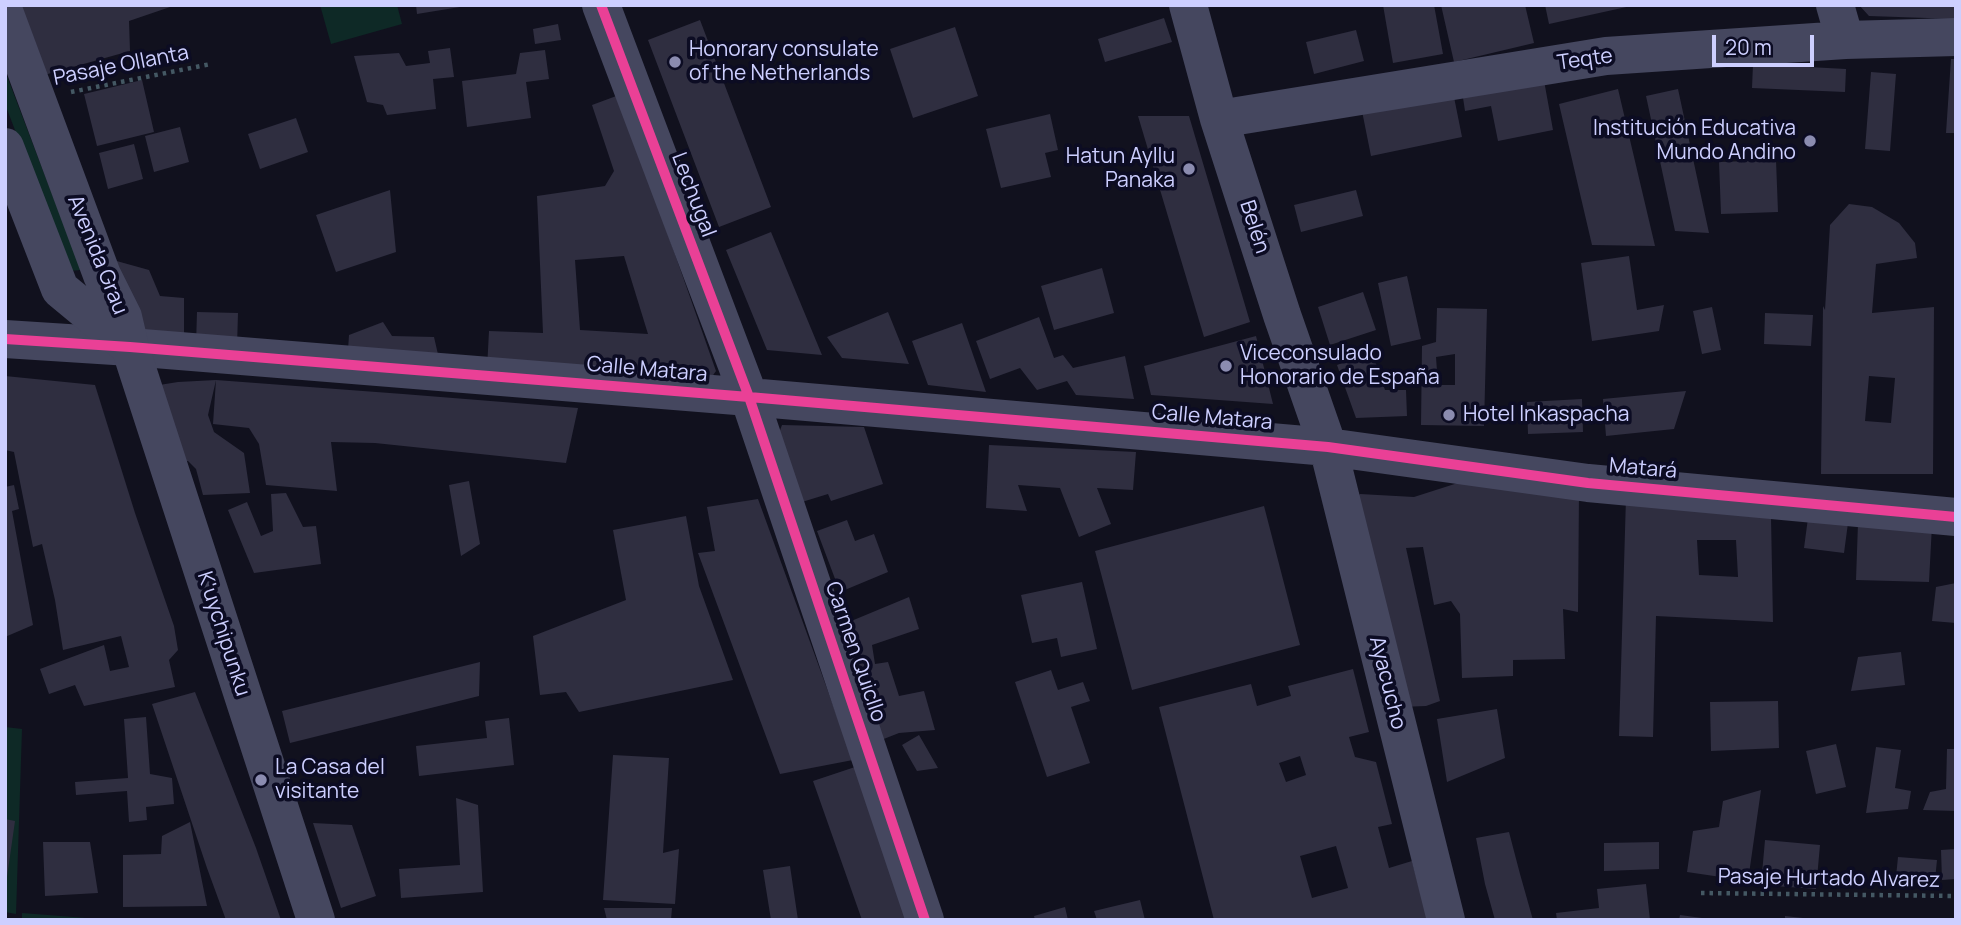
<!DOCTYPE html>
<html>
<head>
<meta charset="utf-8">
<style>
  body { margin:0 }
  #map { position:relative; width:1961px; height:925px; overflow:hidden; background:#11111e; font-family:Manrope,sans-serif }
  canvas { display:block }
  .frame { position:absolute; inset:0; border:7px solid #cdcfff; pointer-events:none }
  .scale { position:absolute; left:1712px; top:35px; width:102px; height:32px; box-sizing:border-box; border:4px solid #cdcfff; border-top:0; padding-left:9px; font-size:21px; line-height:24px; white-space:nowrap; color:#cdcfff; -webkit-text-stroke:5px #0c0c23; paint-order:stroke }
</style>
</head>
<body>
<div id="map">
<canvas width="1961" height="925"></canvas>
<div class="frame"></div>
<div class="scale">20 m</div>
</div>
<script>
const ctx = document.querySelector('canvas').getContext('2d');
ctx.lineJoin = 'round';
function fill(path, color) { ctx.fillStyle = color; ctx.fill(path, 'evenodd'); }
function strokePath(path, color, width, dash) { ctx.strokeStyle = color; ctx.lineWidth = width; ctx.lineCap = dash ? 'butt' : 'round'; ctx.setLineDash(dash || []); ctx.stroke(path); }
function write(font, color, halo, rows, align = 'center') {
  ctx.font = font + ' Manrope,sans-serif'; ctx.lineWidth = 7; ctx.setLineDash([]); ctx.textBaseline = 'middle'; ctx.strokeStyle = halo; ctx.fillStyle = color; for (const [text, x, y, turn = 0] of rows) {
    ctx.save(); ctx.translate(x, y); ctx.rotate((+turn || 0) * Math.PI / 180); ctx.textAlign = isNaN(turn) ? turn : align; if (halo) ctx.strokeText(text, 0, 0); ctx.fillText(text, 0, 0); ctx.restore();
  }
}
fill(new Path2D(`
  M320 5H397L402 24 331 44Z
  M5 71 81 270 69 271 5 104Z
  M5 727 22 729 16 914 5 912Z
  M22 913 112 920H22Z`), '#0e2926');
fill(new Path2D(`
  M14 5H173V6L129 21 130 51 37 77Z
  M416 5H460V7L417 14Z
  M1383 5H1434L1443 54 1393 63Z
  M1441 5H1525L1534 43 1454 62Z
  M1545 5H1631V6L1549 24Z
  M1859 5H1956V19L1869 16Z
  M1164 18 1172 42 1105 62 1098 39Z
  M700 20 771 207 719 227 648 40Z
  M558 24 561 40 535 44 533 29Z
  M955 27 978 96 913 118 890 49Z
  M1356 30 1364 61 1314 74 1306 42Z
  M450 48 454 77 433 79 436 109 387 115 383 105 367 102 354 56 399 53 406 66 430 63 428 51Z
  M545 50 549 79 526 82 531 118 467 127 462 81 516 74 520 53Z
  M1951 59H1956V133H1946Z
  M1753 64 1846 69 1845 92 1752 88Z
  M1871 72 1896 74 1890 151 1865 149Z
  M1543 75 1553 130 1498 141 1491 106 1465 111 1462 91Z
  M142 80 154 132 97 146 84 94Z
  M1618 89 1655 246 1592 245 1559 104Z
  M1678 89 1709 233 1675 231 1646 96Z
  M1453 92 1462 137 1371 156 1362 111Z
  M619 95 716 371 706 385 487 369 489 331 543 333 537 196 605 186 614 171 592 105ZM624 256 648 334 580 330 575 260Z
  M1050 114 1058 150 1045 153 1051 177 1001 188 986 129Z
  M1138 116H1189L1250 322 1204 337Z
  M296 118 308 152 260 169 248 134Z
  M180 127 189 162 154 172 145 136Z
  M134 144 143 179 108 189 99 153Z
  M1776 160 1778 212 1721 214 1719 162Z
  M390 190 396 252 336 272 316 215Z
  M1356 190 1363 216 1301 232 1294 205Z
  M1849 204 1872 207 1899 223 1915 243 1917 258 1876 264 1872 313 1934 307 1933 474H1821L1823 306 1825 310 1830 225ZM1869 376 1895 378 1891 423 1865 421Z
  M771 232 822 355 767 350 726 250Z
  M1629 256 1637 310 1664 305 1659 331 1592 341 1581 263Z
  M113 260 149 270 160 296 184 298V341L134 336Z
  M1102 268 1114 313 1054 330 1041 286Z
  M1407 276 1421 339 1391 346 1378 283Z
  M1363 292 1376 330 1330 345 1318 307Z
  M1712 307 1721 350 1702 354 1693 311Z
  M1437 308 1487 309 1484 426 1421 425 1422 346 1436 342ZM1455 354V385H1438L1436 357Z
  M197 312 238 313 237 347 196 345Z
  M888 312 909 364 842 358 827 337Z
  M1765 313 1813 315 1811 346 1764 344Z
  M1039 317 1054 358 1063 355 1073 368 1125 356 1134 399 1076 395 1067 381 1037 390 1020 368 990 379 976 341Z
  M383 322 392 336 434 337 440 363 348 350 349 335Z
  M962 323 986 392 928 385 912 341Z
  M1256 336 1273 404 1151 395 1144 366Z
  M1372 352 1385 390H1406L1407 416 1356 418 1337 365Z
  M5 376 95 385 135 513 174 626 178 650 169 660 175 687 84 706 75 685 49 694 40 669 104 645 110 671 129 667 121 636 63 650 55 600 42 544 33 547 14 452 5 450Z
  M216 380 403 394 578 408 566 463 375 443 331 442 337 491 266 485 259 444 249 428 213 424 216 380 208 415 214 432 244 453 250 493 203 495 196 469 188 461 171 462 153 386 178 382Z
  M1686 391 1674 429 1606 436 1603 399Z
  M1582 399 1583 432 1528 434 1527 402Z
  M782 425 864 427 883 484 831 501 828 494 802 502 779 433Z
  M989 445 1136 452 1133 490 1097 488 1111 524 1079 537 1060 488 1018 485 1027 511 986 508Z
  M469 481 480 544 461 556 449 485Z
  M1464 481 1579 492 1578 612 1563 609 1565 659 1513 660V676L1462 678 1460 614 1451 601 1434 605 1423 547 1406 548 1440 701 1426 706 1400 707 1348 506 1360 494 1414 497Z
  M14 485 19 509 12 511 33 625 5 637V487Z
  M286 493 303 527 316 526 321 564 254 573 228 510 247 502 261 536 273 531 271 494Z
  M1626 497 1771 517 1773 622 1656 616 1653 737 1619 736ZM1697 540H1736L1738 577 1699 575Z
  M758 499 853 760 780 774 698 553 715 551 707 507Z
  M1264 506 1300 645 1132 690 1095 551Z
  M686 516 699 586 733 680 579 712 566 692 540 695 533 636 626 600 613 530Z
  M1808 518 1848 523 1844 553 1804 548Z
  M847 520 855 541 874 534 888 572 840 592 817 531Z
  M1858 523 1932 525 1929 582 1856 580Z
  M1082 582 1097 649 1061 657 1057 638 1032 643 1021 595Z
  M1956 583V623L1932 621 1936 587Z
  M909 597 919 629 872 645 875 664 888 662 899 696 924 691 935 730 899 733 876 742 832 629Z
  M1901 652 1905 685 1851 691 1858 657Z
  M480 662 479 696 290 743 282 711Z
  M1353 669 1369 732 1349 737 1355 757 1376 762 1392 824 1378 827 1389 868 1412 861 1427 918 1420 920H1214L1159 707 1251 684 1257 706 1291 696 1288 686ZM1300 756 1306 775 1286 782 1279 763ZM1336 846 1348 888 1312 898 1300 856Z
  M1051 670 1058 690 1083 682 1090 701 1071 707 1090 763 1047 777 1015 682Z
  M195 692 256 848 281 920H226L207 868 152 704Z
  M1778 701 1779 748 1711 751 1710 702Z
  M1497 709 1505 758 1447 782 1437 719Z
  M146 717 150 774 172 778 174 804 146 807 147 820 129 822 127 791 76 795 75 782 128 778 124 719Z
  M509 718 514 765 419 776 416 746 487 738 485 721Z
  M919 735 938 768 917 771 902 745Z
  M1836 744 1846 787 1816 794 1806 751Z
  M1876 747 1901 750 1895 788 1911 791 1908 809 1866 813Z
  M1947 749H1956V811L1923 810 1930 792 1946 789Z
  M613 755 669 758 663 853 679 849 675 904 603 900Z
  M855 767 908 920H862L813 781Z
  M1761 790 1748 881 1687 872 1693 831 1719 827 1723 801Z
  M456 798 478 805 483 892 401 898 399 869 460 865Z
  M5 819 15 821 7 877H5Z
  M190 822 207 906 123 907V855L161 854 162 836Z
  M313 823 352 825 376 896 341 908Z
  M1509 832 1520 874 1533 920H1495L1485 884 1476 838Z
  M1765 840 1820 845 1816 889 1761 885Z
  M43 842H90L98 893 45 896Z
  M1659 842V869L1604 871V843Z
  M1956 849V879L1942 880 1941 850Z
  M1898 857 1937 860 1935 880 1896 877Z
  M790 866 798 920H771L763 870Z
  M1646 884 1650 920H1557L1556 913 1599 908 1597 889Z
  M1140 900 1145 920H1097L1094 911Z
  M1065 907 1068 920H1035L1034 916Z
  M604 908H672L671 920H607Z
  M1680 915 1702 918V920H1679Z
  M1785 916 1803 918V920H1785Z`), '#2f2e40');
strokePath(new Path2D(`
  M71 92 211 64
  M1701 893 1956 896`), '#445863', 4.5, [3.5, 5]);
strokePath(new Path2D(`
  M601 5 749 397 925 920
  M1188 5 1219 119 1282 315 1328 447 1446 920
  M1835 5 1845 40
  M1219 119 1606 56 1845 40 1956 37
  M5 339 130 347 749 397 1328 447 1588 483 1956 517`), '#45475f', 38);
strokePath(new Path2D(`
  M5 14 102 275 123 317 130 347 316 920
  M5 147 60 289 130 347`), '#45475f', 38);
strokePath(new Path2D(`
  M601 5 749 397 925 920
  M5 339 130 347 749 397 1328 447 1588 483 1956 517`), '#ea4096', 10);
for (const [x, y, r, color] of [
  [675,62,7,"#8b8cb0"],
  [1810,141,7,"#8b8cb0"],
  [1189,169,7,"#8b8cb0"],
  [1226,366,7,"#8b8cb0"],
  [1449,415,7,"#8b8cb0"],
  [261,780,7,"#8b8cb0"]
]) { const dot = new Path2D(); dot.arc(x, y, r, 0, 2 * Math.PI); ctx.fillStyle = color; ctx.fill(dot); strokePath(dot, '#0c0c23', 2.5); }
write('21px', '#cdcfff', '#0c0c23', [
  ["Honorary consulate",689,50],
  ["of the Netherlands",689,74],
  ["Institución Educativa",1796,129,"right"],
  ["Mundo Andino",1796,153,"right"],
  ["Hatun Ayllu",1175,157,"right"],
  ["Panaka",1175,181,"right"],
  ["Viceconsulado",1240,354],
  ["Honorario de España",1240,378],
  ["Hotel Inkaspacha",1463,415],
  ["La Casa del",275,768],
  ["visitante",275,792]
], 'left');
write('21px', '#cdcfff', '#0c0c23', [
  ["Teqte",1585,60,-8],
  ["Pasaje Ollanta",121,66,-11],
  ["Lechugal",693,195,69],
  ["Belén",1254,227,72],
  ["Avenida Grau",97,255,68],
  ["Calle Matara",647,370,5],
  ["Calle Matara",1212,418,5],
  ["Matará",1643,469,5],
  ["K'uychipunku",223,634,72],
  ["Carmen Quicllo",855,652,71],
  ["Ayacucho",1387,683,76],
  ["Pasaje Hurtado Alvarez",1829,879,1]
]);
</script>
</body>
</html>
